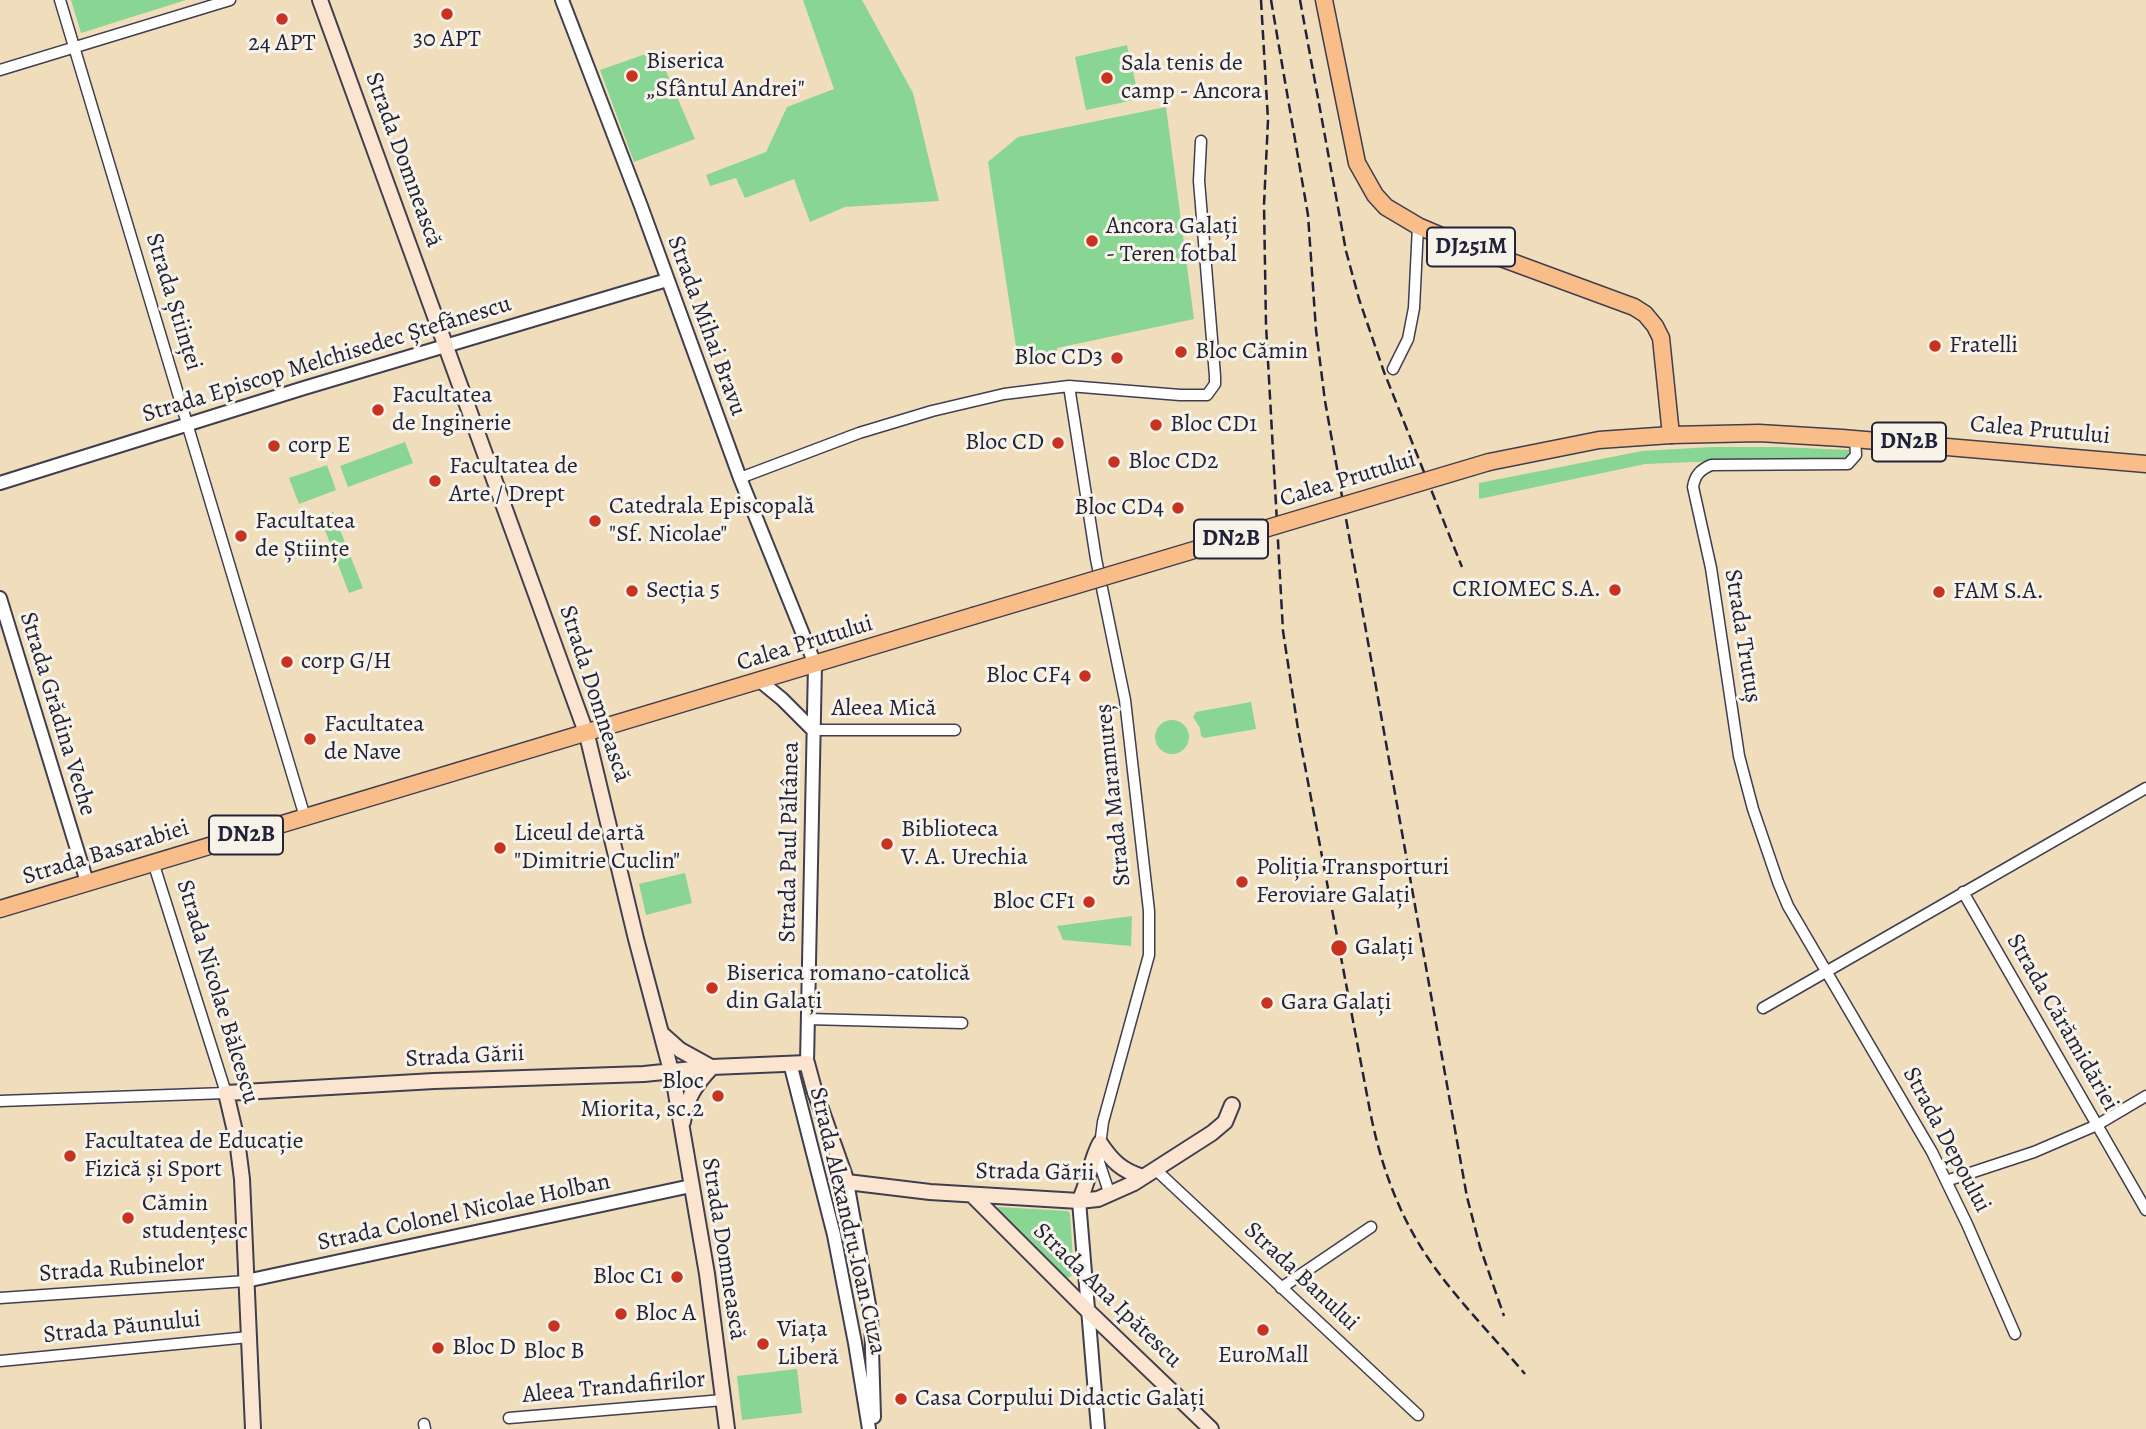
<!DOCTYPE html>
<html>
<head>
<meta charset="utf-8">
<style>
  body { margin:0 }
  canvas { display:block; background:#f0ddbc }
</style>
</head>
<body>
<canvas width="2146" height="1429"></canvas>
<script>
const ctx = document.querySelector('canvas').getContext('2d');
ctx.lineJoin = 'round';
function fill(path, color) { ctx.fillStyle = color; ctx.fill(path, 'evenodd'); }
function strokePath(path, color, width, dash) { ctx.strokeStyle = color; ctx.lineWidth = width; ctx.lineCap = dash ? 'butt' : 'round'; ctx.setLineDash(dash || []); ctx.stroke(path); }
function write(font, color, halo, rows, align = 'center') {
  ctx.font = font + ' Alegreya,serif'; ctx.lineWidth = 6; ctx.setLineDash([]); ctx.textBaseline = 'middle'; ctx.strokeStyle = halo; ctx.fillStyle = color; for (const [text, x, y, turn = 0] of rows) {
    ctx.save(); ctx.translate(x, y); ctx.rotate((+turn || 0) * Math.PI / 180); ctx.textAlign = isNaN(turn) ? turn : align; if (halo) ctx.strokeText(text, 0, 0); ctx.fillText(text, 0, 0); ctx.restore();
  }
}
fill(new Path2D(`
  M71 0H186L81 33Z
  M803 0H862L913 93 939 201 845 207 810 222 794 179 745 198 736 178 710 186 706 175 766 152 787 107 834 89Z
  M1127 45 1139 99 1086 110 1075 57Z
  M657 50 695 139 634 162 600 70Z
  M1166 107 1194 319 1057 348V353L1018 360 988 162 1018 137Z
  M405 442 413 463 348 487 340 466Z
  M1711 447H1778L1850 450 1846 459 1746 460 1645 464 1479 499V483L1642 451Z
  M327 465 336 490 299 504 289 478Z
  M333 512 363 588 349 593 320 517Z
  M1251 702 1256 729 1204 738 1201 736 1200 728 1193 717 1196 712Z
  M1155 737a17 17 0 1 1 34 0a17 17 0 1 1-34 0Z
  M685 873 692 903 646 915 639 884Z
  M1132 916 1131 946 1063 940 1057 926Z
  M998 1207 1067 1211 1070 1213 1074 1274 1068 1278 1064 1276 998 1211Z
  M797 1369 802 1413 742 1420 737 1376Z`), '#89d593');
const minor = new Path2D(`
  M60 0 305 817
  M0 70 230 0
  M1393 369 1408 339 1414 308 1418 226
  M1069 386 1096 559 1125 700 1149 911V955L1103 1122 1099 1153V1162L1110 1195
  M1855 439 1856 455 1848 464 1711 465C1700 470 1695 475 1693 487L1711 568 1739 756 1753 809 1778 882 1788 906 1932 1152 1967 1224 2015 1334
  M740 478 859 433 932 411 1004 394 1069 386 1180 395H1207L1215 384V376L1199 181 1201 141
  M813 730H955
  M1963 892 2146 1210
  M1763 1008 2146 788
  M807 1019 962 1023
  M0 1101 226 1093 153 862
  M1155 1169 1418 1415
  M1946 1181 2034 1152 2097 1125 2146 1096
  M1281 1288 1371 1227
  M0 1298 246 1281
  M0 1361 249 1337
  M509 1418 723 1400
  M424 1424 425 1429`);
const tertiary = new Path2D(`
  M562 0 641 206 740 478 815 664 807 1063
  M0 483 304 388 667 280
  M0 598 87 882
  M760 681 782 699 813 730
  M790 1063 834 1235 855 1343 869 1429
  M847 1182 871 1316 874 1417
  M1079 1201 1098 1429
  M246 1281 691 1186`);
const secondary = new Path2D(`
  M320 0 587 735 636 939 674 1082 707 1274 727 1429
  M662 1034 680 1050 709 1066
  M683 1122C686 1098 696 1084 712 1067
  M972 1195 1088 1311 1211 1429
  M1079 1201C1089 1182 1090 1161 1100 1143 1112 1161 1122 1171 1143 1177
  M253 1429 242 1179 237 1140 226 1093 434 1081 644 1074 712 1067 807 1063 814 1089 847 1182 930 1192 1079 1201 1098 1199 1134 1183 1212 1133 1225 1122 1232 1105`);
const primary = new Path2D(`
  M1489 462 1599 440 1671 435
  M0 909 973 616`);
const trunk = new Path2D(`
  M1324 0 1357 163 1375 195 1386 207 1418 226 1444 237 1634 307 1645 314 1655 326 1661 338 1671 435 1759 433 1842 438 2146 464`);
strokePath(minor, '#413e4e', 13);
strokePath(tertiary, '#413e4e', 16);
strokePath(secondary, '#413e4e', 18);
strokePath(primary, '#413e4e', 19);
strokePath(trunk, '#413e4e', 19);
strokePath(minor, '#fff', 10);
strokePath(tertiary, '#fff', 12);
strokePath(secondary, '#fce5d0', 14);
strokePath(primary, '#f8bd89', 16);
strokePath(trunk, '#f8bd89', 16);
strokePath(new Path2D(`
  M1261 0 1268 120 1264 205 1266 325 1283 631 1298 729 1370 1111C1380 1162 1397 1211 1426 1255 1454 1297 1492 1335 1525 1374
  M1271 0 1308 215 1316 330 1325 401 1467 1197 1480 1247 1504 1316
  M1300 0 1346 251 1359 299 1384 372 1462 567`), '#22223b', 2.5, [10, 5]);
const primaryBridge = new Path2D(`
  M973 616 1489 462`);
strokePath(primaryBridge, '#413e4e', 19, []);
strokePath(primaryBridge, '#f8bd89', 16);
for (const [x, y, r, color] of [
  [447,14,7,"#c8321e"],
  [282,19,7,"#c8321e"],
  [632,76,7,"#c8321e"],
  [1107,78,7,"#c8321e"],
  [1092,241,7,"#c8321e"],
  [1935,346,7,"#c8321e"],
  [1181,352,7,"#c8321e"],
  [1117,358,7,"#c8321e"],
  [378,410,7,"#c8321e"],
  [1156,425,7,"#c8321e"],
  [1058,443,7,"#c8321e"],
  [274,446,7,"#c8321e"],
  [1114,462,7,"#c8321e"],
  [435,481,7,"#c8321e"],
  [1178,508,7,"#c8321e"],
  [595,521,7,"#c8321e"],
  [241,536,7,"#c8321e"],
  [1615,590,7,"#c8321e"],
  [632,591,7,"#c8321e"],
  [1939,592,7,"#c8321e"],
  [287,662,7,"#c8321e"],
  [1085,676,7,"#c8321e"],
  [310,739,7,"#c8321e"],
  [887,844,7,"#c8321e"],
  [500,848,7,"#c8321e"],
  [1242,882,7,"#c8321e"],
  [1089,902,7,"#c8321e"],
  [1339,948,9,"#c8321e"],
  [712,988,7,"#c8321e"],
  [1267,1003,7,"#c8321e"],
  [718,1096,7,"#c8321e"],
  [70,1156,7,"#c8321e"],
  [128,1218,7,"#c8321e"],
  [677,1277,7,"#c8321e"],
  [621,1314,7,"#c8321e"],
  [554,1326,7,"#c8321e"],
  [1263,1330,7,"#c8321e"],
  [763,1344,7,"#c8321e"],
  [438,1348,7,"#c8321e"],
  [901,1399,7,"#c8321e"]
]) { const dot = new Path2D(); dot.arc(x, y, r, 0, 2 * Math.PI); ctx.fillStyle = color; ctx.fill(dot); strokePath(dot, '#f7f3e8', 2.5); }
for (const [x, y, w] of [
  [1471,247,88],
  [1909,442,74],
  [1231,539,74],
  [246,835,74]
]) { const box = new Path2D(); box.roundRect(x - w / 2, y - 19.5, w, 39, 5); ctx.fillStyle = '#f7f3e8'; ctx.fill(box); strokePath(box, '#22223b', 2); }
write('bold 23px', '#22223b', null, [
  ["DJ251M",1471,247],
  ["DN2B",1909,442],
  ["DN2B",1231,539],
  ["DN2B",246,835]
]);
write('24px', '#22223b', '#f7f3e8', [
  ["30 APT",447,40,"center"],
  ["24 APT",282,44,"center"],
  ["Biserica",646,62],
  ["„Sfântul Andrei\"",646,90],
  ["Sala tenis de",1121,64],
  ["camp - Ancora",1121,92],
  ["Ancora Galați",1106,227],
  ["- Teren fotbal",1106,255],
  ["Fratelli",1949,346],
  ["Bloc Cămin",1195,352],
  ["Bloc CD3",1103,358,"right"],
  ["Facultatea",392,396],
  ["de Inginerie",392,424],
  ["Bloc CD1",1170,425],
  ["Bloc CD",1044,443,"right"],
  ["corp E",288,446],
  ["Bloc CD2",1128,462],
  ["Facultatea de",449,467],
  ["Arte / Drept",449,495],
  ["Catedrala Episcopală",609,507],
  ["\"Sf. Nicolae\"",609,535],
  ["Bloc CD4",1164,508,"right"],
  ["Facultatea",255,522],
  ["de Științe",255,550],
  ["CRIOMEC S.A.",1601,590,"right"],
  ["Secția 5",646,591],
  ["FAM S.A.",1953,592],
  ["corp G/H",301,662],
  ["Bloc CF4",1071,676,"right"],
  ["Facultatea",324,725],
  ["de Nave",324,753],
  ["Biblioteca",901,830],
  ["V. A. Urechia",901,858],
  ["Liceul de artă",514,834],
  ["\"Dimitrie Cuclin\"",514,862],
  ["Poliția Transporturi",1256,868],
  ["Feroviare Galați",1256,896],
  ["Bloc CF1",1075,902,"right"],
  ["Galați",1355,948],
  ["Biserica romano-catolică",726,974],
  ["din Galați",726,1002],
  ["Gara Galați",1281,1003],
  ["Bloc",704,1082,"right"],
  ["Miorita, sc.2",704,1110,"right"],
  ["Facultatea de Educație",84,1142],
  ["Fizică și Sport",84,1170],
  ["Cămin",142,1204],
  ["studențesc",142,1232],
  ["Bloc C1",663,1277,"right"],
  ["Bloc A",635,1314],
  ["Viața",777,1330],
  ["Liberă",777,1358],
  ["Bloc D",452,1348],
  ["Bloc B",554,1352,"center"],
  ["EuroMall",1263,1356,"center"],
  ["Casa Corpului Didactic Galați",915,1399]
], 'left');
write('24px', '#22223b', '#f7f3e8', [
  ["Strada Domnească",403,160,70],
  ["Strada Științei",173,302,73],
  ["Strada Mihai Bravu",706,326,70],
  ["Strada Episcop Melchisedec Ștefănescu",327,360,-17],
  ["Calea Prutului",2040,431,5],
  ["Calea Prutului",1348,480,-17],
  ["Strada Trutuș",1742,636,81],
  ["Calea Prutului",805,644,-17],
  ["Strada Domnească",594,694,72],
  ["Aleea Mică",884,709],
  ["Strada Grădina Veche",57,714,73],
  ["Strada Maramureș",1114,795,-96],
  ["Strada Paul Păltânea",790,842,-89],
  ["Strada Basarabiei",106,853,-17],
  ["Strada Nicolae Bălcescu",217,992,73],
  ["Strada Cărămidăriei",2062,1023,60],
  ["Strada Gării",465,1057,-3],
  ["Strada Depoului",1946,1140,62],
  ["Strada Gării",1035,1173,1],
  ["Strada Colonel Nicolae Holban",464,1213,-12],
  ["Strada Alexandru Ioan Cuza",847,1221,77],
  ["Strada Domnească",723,1249,81],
  ["Strada Rubinelor",122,1269,-4],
  ["Strada Banului",1301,1277,43],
  ["Strada Ana Ipătescu",1107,1296,44],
  ["Strada Păunului",122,1328,-6],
  ["Aleea Trandafirilor",614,1388,-5]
]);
</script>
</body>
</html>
